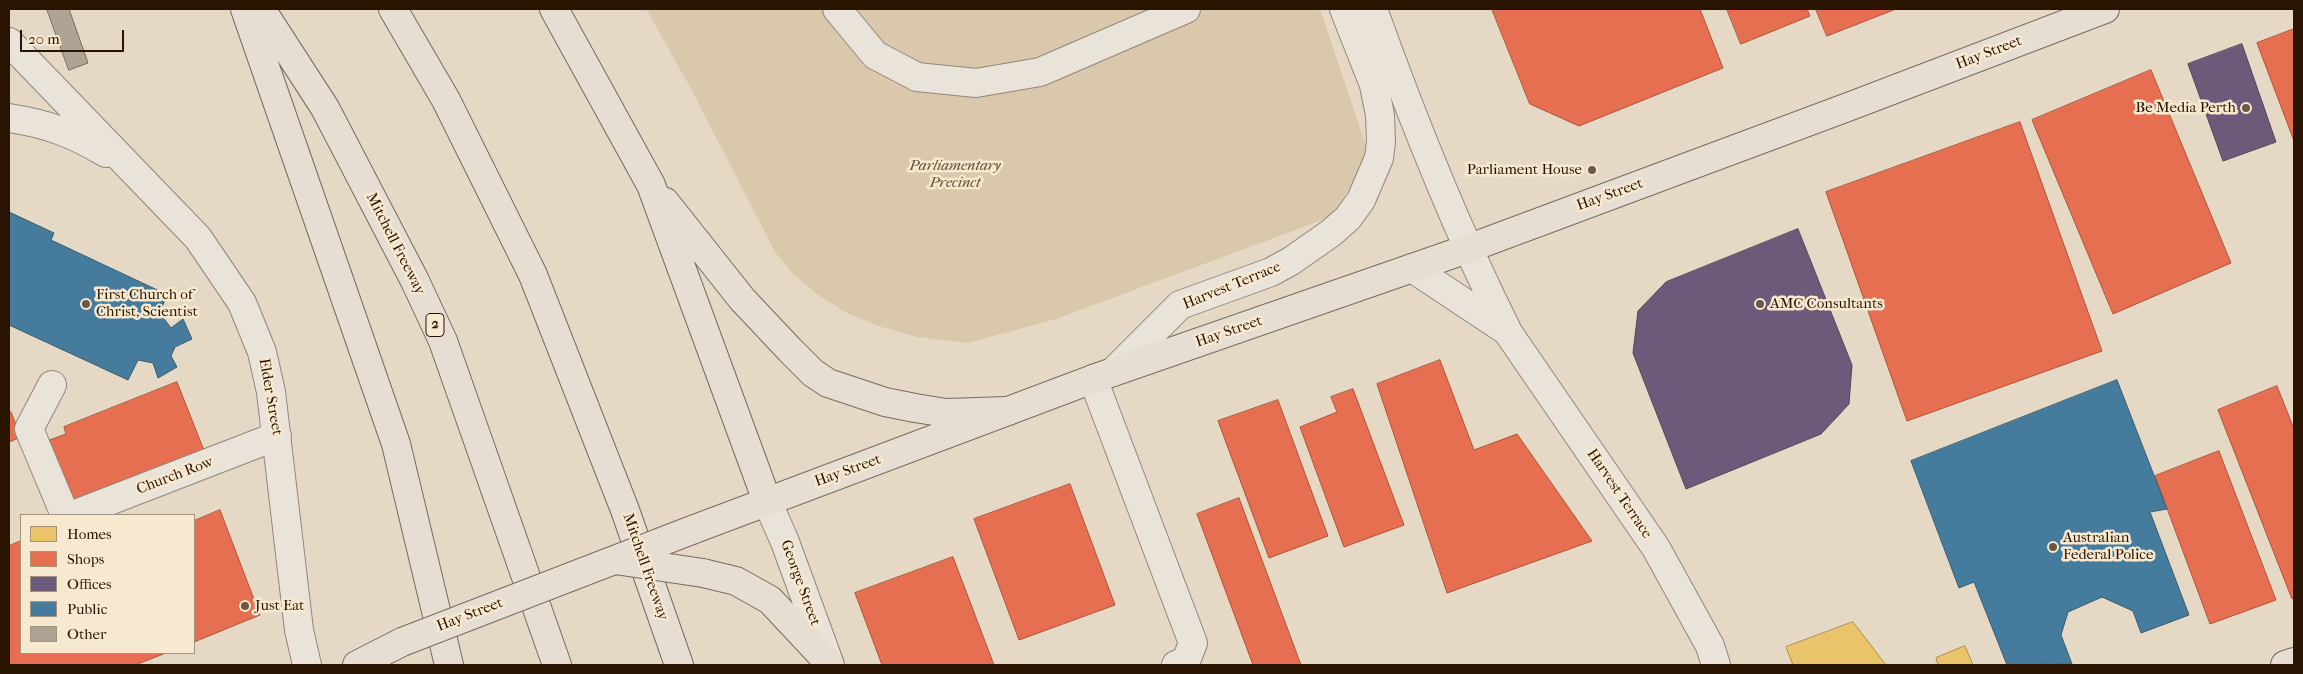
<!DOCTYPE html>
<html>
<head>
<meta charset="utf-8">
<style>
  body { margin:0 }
  #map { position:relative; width:2303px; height:674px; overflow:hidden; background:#e5d8c4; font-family:"IM FELL French Canon",serif }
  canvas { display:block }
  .frame { position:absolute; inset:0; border:10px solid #281400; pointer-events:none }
  .legend { position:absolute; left:20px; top:514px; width:175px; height:140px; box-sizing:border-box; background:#f7e8d0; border:1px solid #a4937d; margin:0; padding:6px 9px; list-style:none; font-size:15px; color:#281400 }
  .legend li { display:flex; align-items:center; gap:10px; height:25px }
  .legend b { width:25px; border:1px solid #a4937d }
  .scale { position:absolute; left:20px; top:30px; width:104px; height:22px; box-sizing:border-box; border:2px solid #281400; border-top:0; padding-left:6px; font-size:15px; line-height:18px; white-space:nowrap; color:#281400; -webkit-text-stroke:4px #f7e8d0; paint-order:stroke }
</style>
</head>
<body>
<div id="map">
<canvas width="2303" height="674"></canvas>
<div class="frame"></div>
<ul class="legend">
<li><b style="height:14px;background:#e9c46a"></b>Homes</li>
<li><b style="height:14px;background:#e76f51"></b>Shops</li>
<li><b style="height:14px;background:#6d597a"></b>Offices</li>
<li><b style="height:14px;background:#457b9d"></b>Public</li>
<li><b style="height:14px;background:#aea496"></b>Other</li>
</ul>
<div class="scale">20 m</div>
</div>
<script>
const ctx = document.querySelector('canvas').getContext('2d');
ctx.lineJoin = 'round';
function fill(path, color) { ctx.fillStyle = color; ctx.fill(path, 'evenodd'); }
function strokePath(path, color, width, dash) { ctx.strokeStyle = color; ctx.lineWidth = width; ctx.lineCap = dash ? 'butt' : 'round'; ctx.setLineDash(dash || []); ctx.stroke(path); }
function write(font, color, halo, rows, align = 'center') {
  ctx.font = font + ' "IM FELL French Canon",serif'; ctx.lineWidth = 5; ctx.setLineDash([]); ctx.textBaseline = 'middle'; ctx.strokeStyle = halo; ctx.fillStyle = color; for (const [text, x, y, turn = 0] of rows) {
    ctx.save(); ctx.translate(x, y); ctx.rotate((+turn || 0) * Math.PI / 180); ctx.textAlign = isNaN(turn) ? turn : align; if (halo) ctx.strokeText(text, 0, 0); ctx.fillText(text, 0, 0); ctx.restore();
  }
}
fill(new Path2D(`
  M646 9H1320L1369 155 1333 216 1056 319 968 343 917 337 878 326 845 312 817 294 793 274 775 252 689 85Z`), '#d9c8ab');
const homes = new Path2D(`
  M1853 622 1886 665H1793L1786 647Z
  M1965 646 1973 665H1938L1936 658Z`);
fill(homes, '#e9c46a');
strokePath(homes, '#af8f4a', 1);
const shops = new Path2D(`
  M1492 9H1700L1723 68 1579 126 1530 104Z
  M1727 9H1807L1810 16 1741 44Z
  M1816 9H1896L1827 36Z
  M2294 29V141L2257 43Z
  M2151 70 2231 263 2113 314 2032 120Z
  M2020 122 2102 351 1907 421 1826 192Z
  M1440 360 1474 450 1517 434 1592 541 1447 593 1377 384Z
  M177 382 205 453 95 498 92 492 68 502 44 442 66 434 64 427Z
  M2277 386 2294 429V598L2292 599 2218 410Z
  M1353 389 1404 525 1344 547 1300 427 1337 412 1331 397Z
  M1278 400 1328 536 1269 558 1218 421Z
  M11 412 21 437 9 442V413Z
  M2219 451 2276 600 2210 624 2155 476Z
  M1070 484 1115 605 1019 640 974 519Z
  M1239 498 1301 665H1253L1197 514Z
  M220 510 260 615 194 642V521Z
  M21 541V653H166L135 665H9V546Z
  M953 557 994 665H882L855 593Z`);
fill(shops, '#e76f51');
strokePath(shops, '#ae5439', 1);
const offices = new Path2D(`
  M2242 44 2276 142 2223 161 2188 64Z
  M1798 229 1852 365 1849 404 1821 434 1686 489 1633 353 1638 311 1666 282Z`);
fill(offices, '#6d597a');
strokePath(offices, '#584455', 1);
const public = new Path2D(`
  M9 212 54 233 51 240 168 295 159 312 171 328 183 319 192 339 175 347 171 356 177 367 158 378 153 363 138 360 128 380 9 325Z
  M2117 380 2167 509 2150 512 2189 615 2141 633 2133 611 2102 597 2068 612 2061 635 2072 664 2007 665 1974 582 1959 588 1911 461Z`);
fill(public, '#457b9d');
strokePath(public, '#3c5c6e', 1);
const building = new Path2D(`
  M47 9H69L88 63 69 70Z`);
fill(building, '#aea496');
strokePath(building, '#766c5f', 1);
const minor = new Path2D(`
  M837 9 875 55 917 77 976 83 1040 72 1186 9
  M1373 9C1412 118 1455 226 1507 330
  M9 42 198 238 242 303 262 352 271 392 299 630 307 665
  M9 118C48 124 72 133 106 153
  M1412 268 1507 331 1656 548 1710 646 1716 665
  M1113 372 1180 305 1271 272 1291 261 1331 233 1348 218 1361 200 1379 158 1381 142 1380 115 1374 85 1344 9
  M1093 379 1193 643 1186 661 1176 665
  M52 385 29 429 65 515
  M767 501 785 542 830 665
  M73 515 277 436`);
const major = new Path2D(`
  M692 530 1093 379 1467 249 1848 107 2105 9
  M703 573 736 581 770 600 829 663
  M357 665 402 642
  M2285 665 2294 662`);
const highway = new Path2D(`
  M245 9 396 444 449 665
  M261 9 325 108 415 281 443 341 557 665
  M393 9 446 100 533 275 625 510 679 665
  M554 9 651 185 767 501
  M665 202 742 299 790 350 813 373 828 383 885 402 915 408 946 413 1008 411`);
strokePath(minor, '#91877a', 30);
strokePath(major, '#766c5f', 30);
strokePath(highway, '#766c5f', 30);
strokePath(minor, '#e9e3d9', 28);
strokePath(major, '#e6ded2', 28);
strokePath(highway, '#e6ded2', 28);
const majorBridge = new Path2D(`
  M615 560 703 573
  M402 642 692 530`);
strokePath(majorBridge, '#766c5f', 30, []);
strokePath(majorBridge, '#e6ded2', 28);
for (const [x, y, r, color] of [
  [2246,108,5,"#6a5945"],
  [1592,170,5,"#6a5945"],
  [86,304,5,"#6a5945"],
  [1760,304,5,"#6a5945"],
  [2053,547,5,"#6a5945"],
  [245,606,5,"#6a5945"]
]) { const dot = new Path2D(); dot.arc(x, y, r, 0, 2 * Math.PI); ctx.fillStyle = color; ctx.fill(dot); strokePath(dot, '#f7e8d0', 2); }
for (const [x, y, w] of [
  [435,325,18]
]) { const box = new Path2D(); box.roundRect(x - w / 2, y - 11.5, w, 23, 4); ctx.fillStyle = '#f7e8d0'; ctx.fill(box); strokePath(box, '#281400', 1); }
write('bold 14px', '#281400', null, [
  ["2",435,325]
]);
write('15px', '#281400', '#f7e8d0', [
  ["Hay Street",1989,53,-21],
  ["Hay Street",1610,195,-20],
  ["Mitchell Freeway",395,244,63],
  ["Harvest Terrace",1232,286,-22],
  ["Hay Street",1229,332,-19],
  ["Elder Street",270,397,80],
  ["Hay Street",848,471,-20],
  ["Church Row",175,476,-21],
  ["Harvest Terrace",1619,494,56],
  ["Mitchell Freeway",645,567,71],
  ["George Street",800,583,70],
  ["Hay Street",470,615,-21]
]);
write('15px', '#281400', '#f7e8d0', [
  ["Be Media Perth",2236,108,"right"],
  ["Parliament House",1582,170,"right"],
  ["First Church of",96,295],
  ["Christ, Scientist",96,312],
  ["AMC Consultants",1770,304],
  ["Australian",2063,538],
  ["Federal Police",2063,555],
  ["Just Eat",255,606]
], 'left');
write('italic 15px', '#634e35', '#f7e8d0', [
  ["Parliamentary",955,166],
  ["Precinct",955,183]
]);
</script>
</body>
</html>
